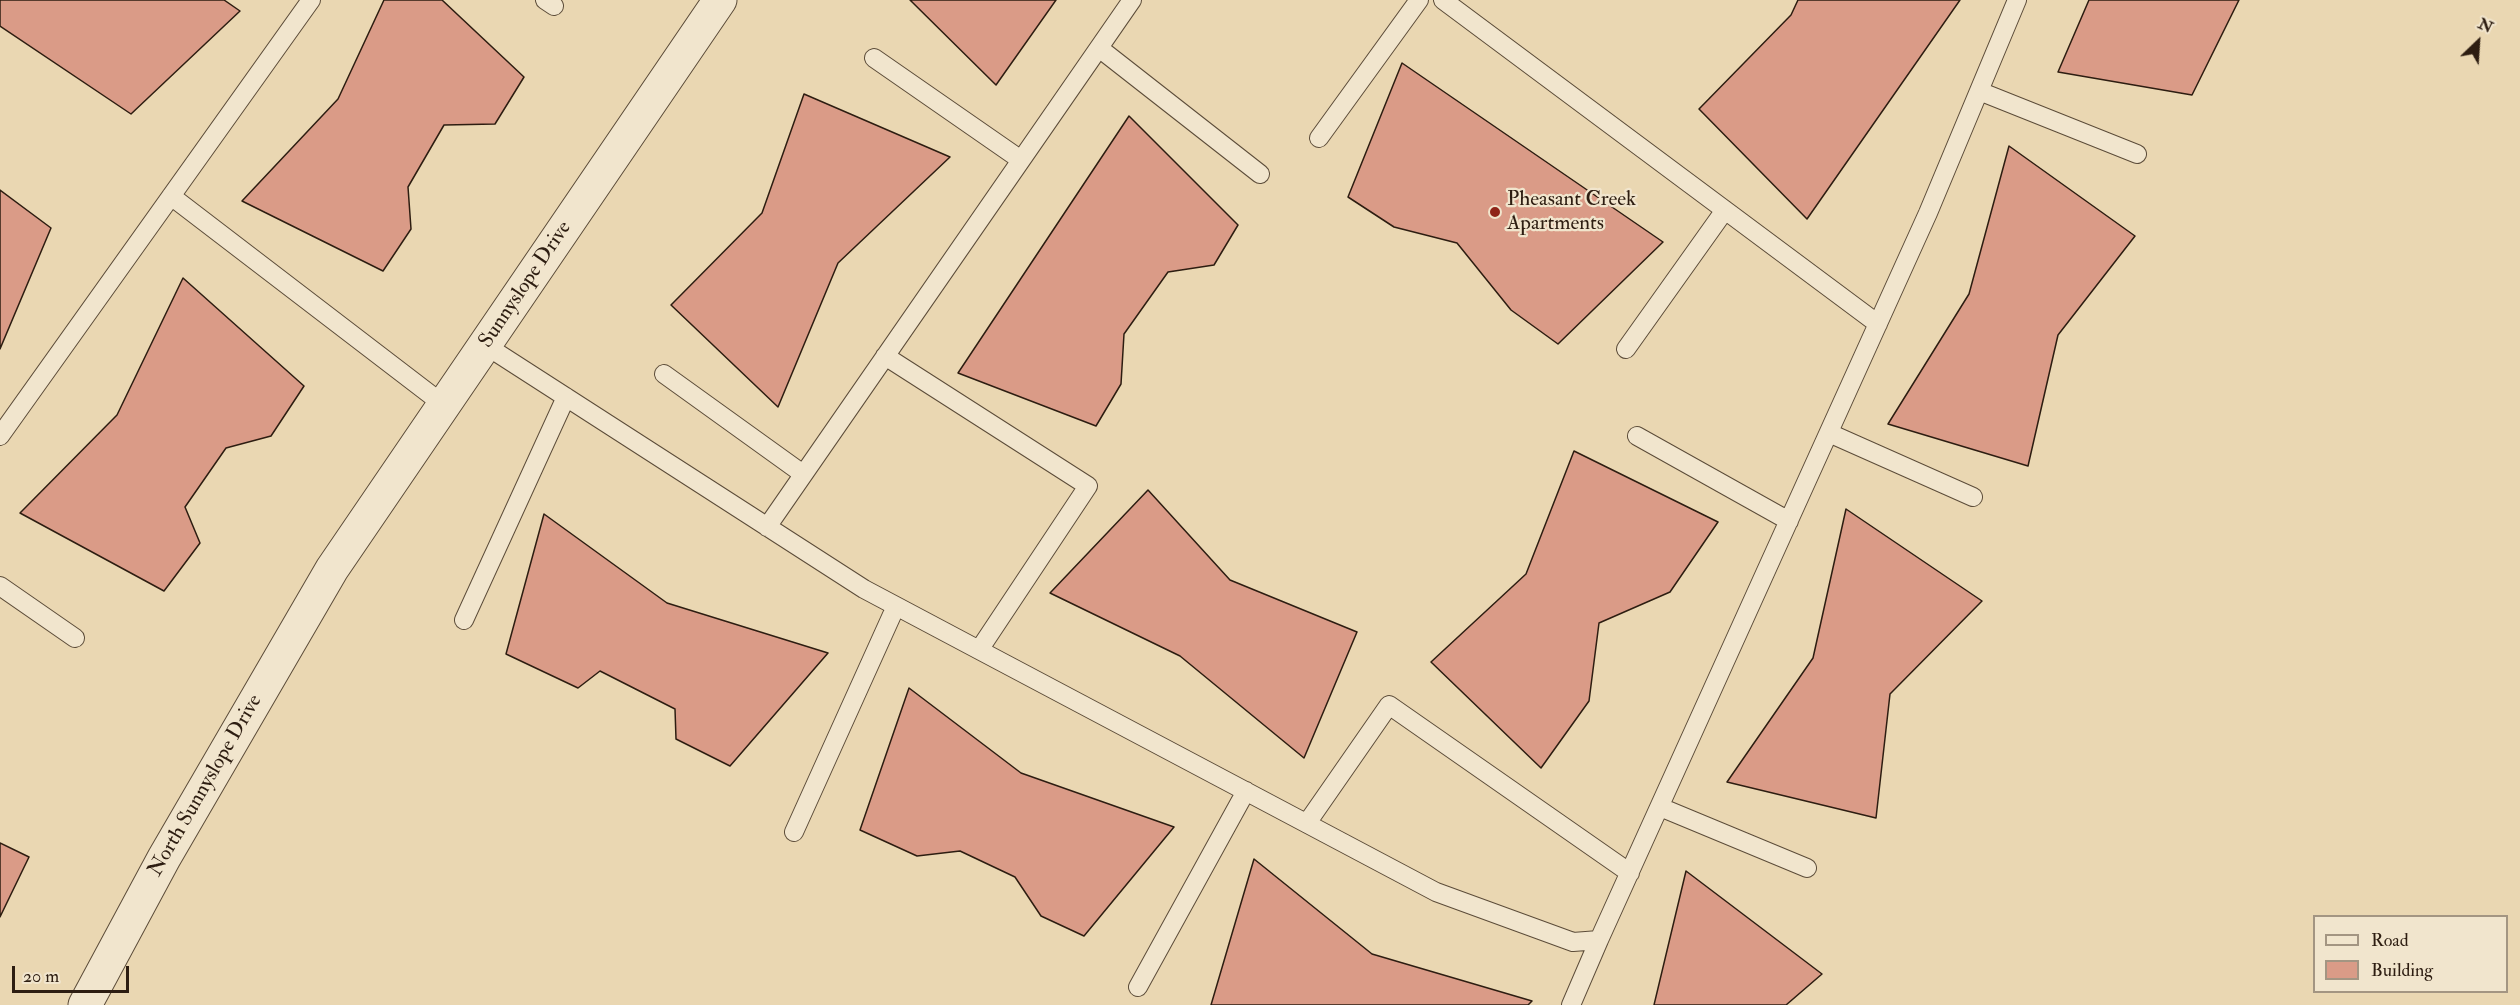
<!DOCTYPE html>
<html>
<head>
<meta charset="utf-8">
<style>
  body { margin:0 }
  #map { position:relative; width:2520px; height:1005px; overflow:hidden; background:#ead7b2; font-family:"IM FELL Double Pica",serif }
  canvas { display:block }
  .legend { position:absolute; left:2313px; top:915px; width:195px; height:78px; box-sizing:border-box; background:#f1e5cd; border:2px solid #a39582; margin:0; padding:8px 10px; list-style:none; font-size:18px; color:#2d1d11 }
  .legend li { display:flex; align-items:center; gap:12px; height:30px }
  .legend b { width:30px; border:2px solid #a39582 }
  .north { position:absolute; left:2448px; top:12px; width:60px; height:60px; -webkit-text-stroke:4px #f1e5cd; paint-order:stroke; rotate:25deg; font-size:16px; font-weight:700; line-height:24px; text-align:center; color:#2d1d11 }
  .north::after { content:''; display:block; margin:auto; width:21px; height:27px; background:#2d1d11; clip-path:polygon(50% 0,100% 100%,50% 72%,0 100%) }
  .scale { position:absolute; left:12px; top:966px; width:117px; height:27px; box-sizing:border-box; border:3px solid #2d1d11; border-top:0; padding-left:8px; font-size:18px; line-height:21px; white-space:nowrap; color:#2d1d11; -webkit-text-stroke:4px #f1e5cd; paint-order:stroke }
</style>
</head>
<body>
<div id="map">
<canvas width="2520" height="1005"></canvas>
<ul class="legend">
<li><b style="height:8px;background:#f1e5cd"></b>Road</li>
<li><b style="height:16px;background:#da9b87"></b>Building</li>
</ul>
<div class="north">N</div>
<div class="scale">20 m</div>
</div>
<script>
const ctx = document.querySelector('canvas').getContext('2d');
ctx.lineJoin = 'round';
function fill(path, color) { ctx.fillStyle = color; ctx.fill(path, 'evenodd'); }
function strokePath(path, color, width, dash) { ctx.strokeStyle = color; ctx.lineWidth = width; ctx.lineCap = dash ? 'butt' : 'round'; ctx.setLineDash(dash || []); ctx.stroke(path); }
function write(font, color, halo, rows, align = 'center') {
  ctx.font = font + ' "IM FELL Double Pica",serif'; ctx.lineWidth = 4.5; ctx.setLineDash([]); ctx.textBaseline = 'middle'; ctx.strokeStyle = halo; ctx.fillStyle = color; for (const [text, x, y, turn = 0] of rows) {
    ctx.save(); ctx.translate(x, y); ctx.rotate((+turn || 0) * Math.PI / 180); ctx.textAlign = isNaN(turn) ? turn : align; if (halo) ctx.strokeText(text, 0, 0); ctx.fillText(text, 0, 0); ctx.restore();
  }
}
const building = new Path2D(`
  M0 0H224L240 11 131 114 0 26Z
  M384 0H442L524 77 495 124 444 125 408 187 411 229 383 271 242 201 338 99Z
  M910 0H1056L996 85Z
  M1798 0H1960L1807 219 1699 109 1791 15Z
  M2089 0H2239L2192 95 2058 72Z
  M1402 63 1663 242 1558 344 1511 310 1457 243 1394 227 1348 197Z
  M804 94 950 157 838 263 778 407 671 305 762 213Z
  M1129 116 1238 225 1214 265 1168 272 1124 334 1121 384 1096 426 958 373Z
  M2009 146 2135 236 2058 335 2028 466 1888 424 1969 294Z
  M0 190 51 228 0 349Z
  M183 278 304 386 271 436 226 448 185 507 200 543 164 591 20 513 117 415Z
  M1574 451 1718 522 1670 592 1599 623 1589 701 1541 768 1431 662 1526 574Z
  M1148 490 1230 580 1357 632 1304 758 1180 656 1050 593Z
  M1846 509 1982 601 1890 694 1876 818 1727 782 1813 658Z
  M544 514 667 603 828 653 730 766 676 739 675 709 600 671 578 688 506 654Z
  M909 688 1021 773 1174 827 1084 936 1041 916 1015 877 960 851 917 856 860 830Z
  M0 843 29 857 0 917Z
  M1254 859 1372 954 1532 1001 1528 1005H1211Z
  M1686 871 1822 974 1786 1005H1654Z`);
fill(building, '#da9b87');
strokePath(building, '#2d1d11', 1.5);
const lane = new Path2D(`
  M545 0 554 6
  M1443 0 1878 324
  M1099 48 1260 174
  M874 58 1021 160
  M1979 91 2137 154
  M1319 138 1419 0
  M171 196 444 405
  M485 345 864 589 979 650 1436 892 1573 942 1599 940 1928 213 2017 0
  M1626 349 1725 210
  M885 356 1088 486 979 650
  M664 374 803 474
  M1829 433 1973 497
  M0 436 311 0
  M1637 436 1789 521
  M767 527 1132 0
  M0 586 75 638
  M464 620 566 397
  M1660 807 1807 868
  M1307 823 1389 705 1630 873
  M794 832 896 606
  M1138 987 1246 791
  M1571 1005 1599 940`);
const street = new Path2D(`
  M85 1005 164 858 332 569 720 0`);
strokePath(lane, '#5c4c39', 20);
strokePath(street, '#5c4c39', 35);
strokePath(lane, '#f1e5cd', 18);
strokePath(street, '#f1e5cd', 33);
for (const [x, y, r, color] of [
  [1495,212,6,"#8f2418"]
]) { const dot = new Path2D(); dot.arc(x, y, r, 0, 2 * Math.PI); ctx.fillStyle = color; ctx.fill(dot); strokePath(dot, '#f1e5cd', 2); }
write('21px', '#2d1d11', '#f1e5cd', [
  ["Pheasant Creek",1507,200],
  ["Apartments",1507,224]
], 'left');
write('21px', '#2d1d11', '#f1e5cd', [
  ["Sunnyslope Drive",526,285,-56],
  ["North Sunnyslope Drive",206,786,-60]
]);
</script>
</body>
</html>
